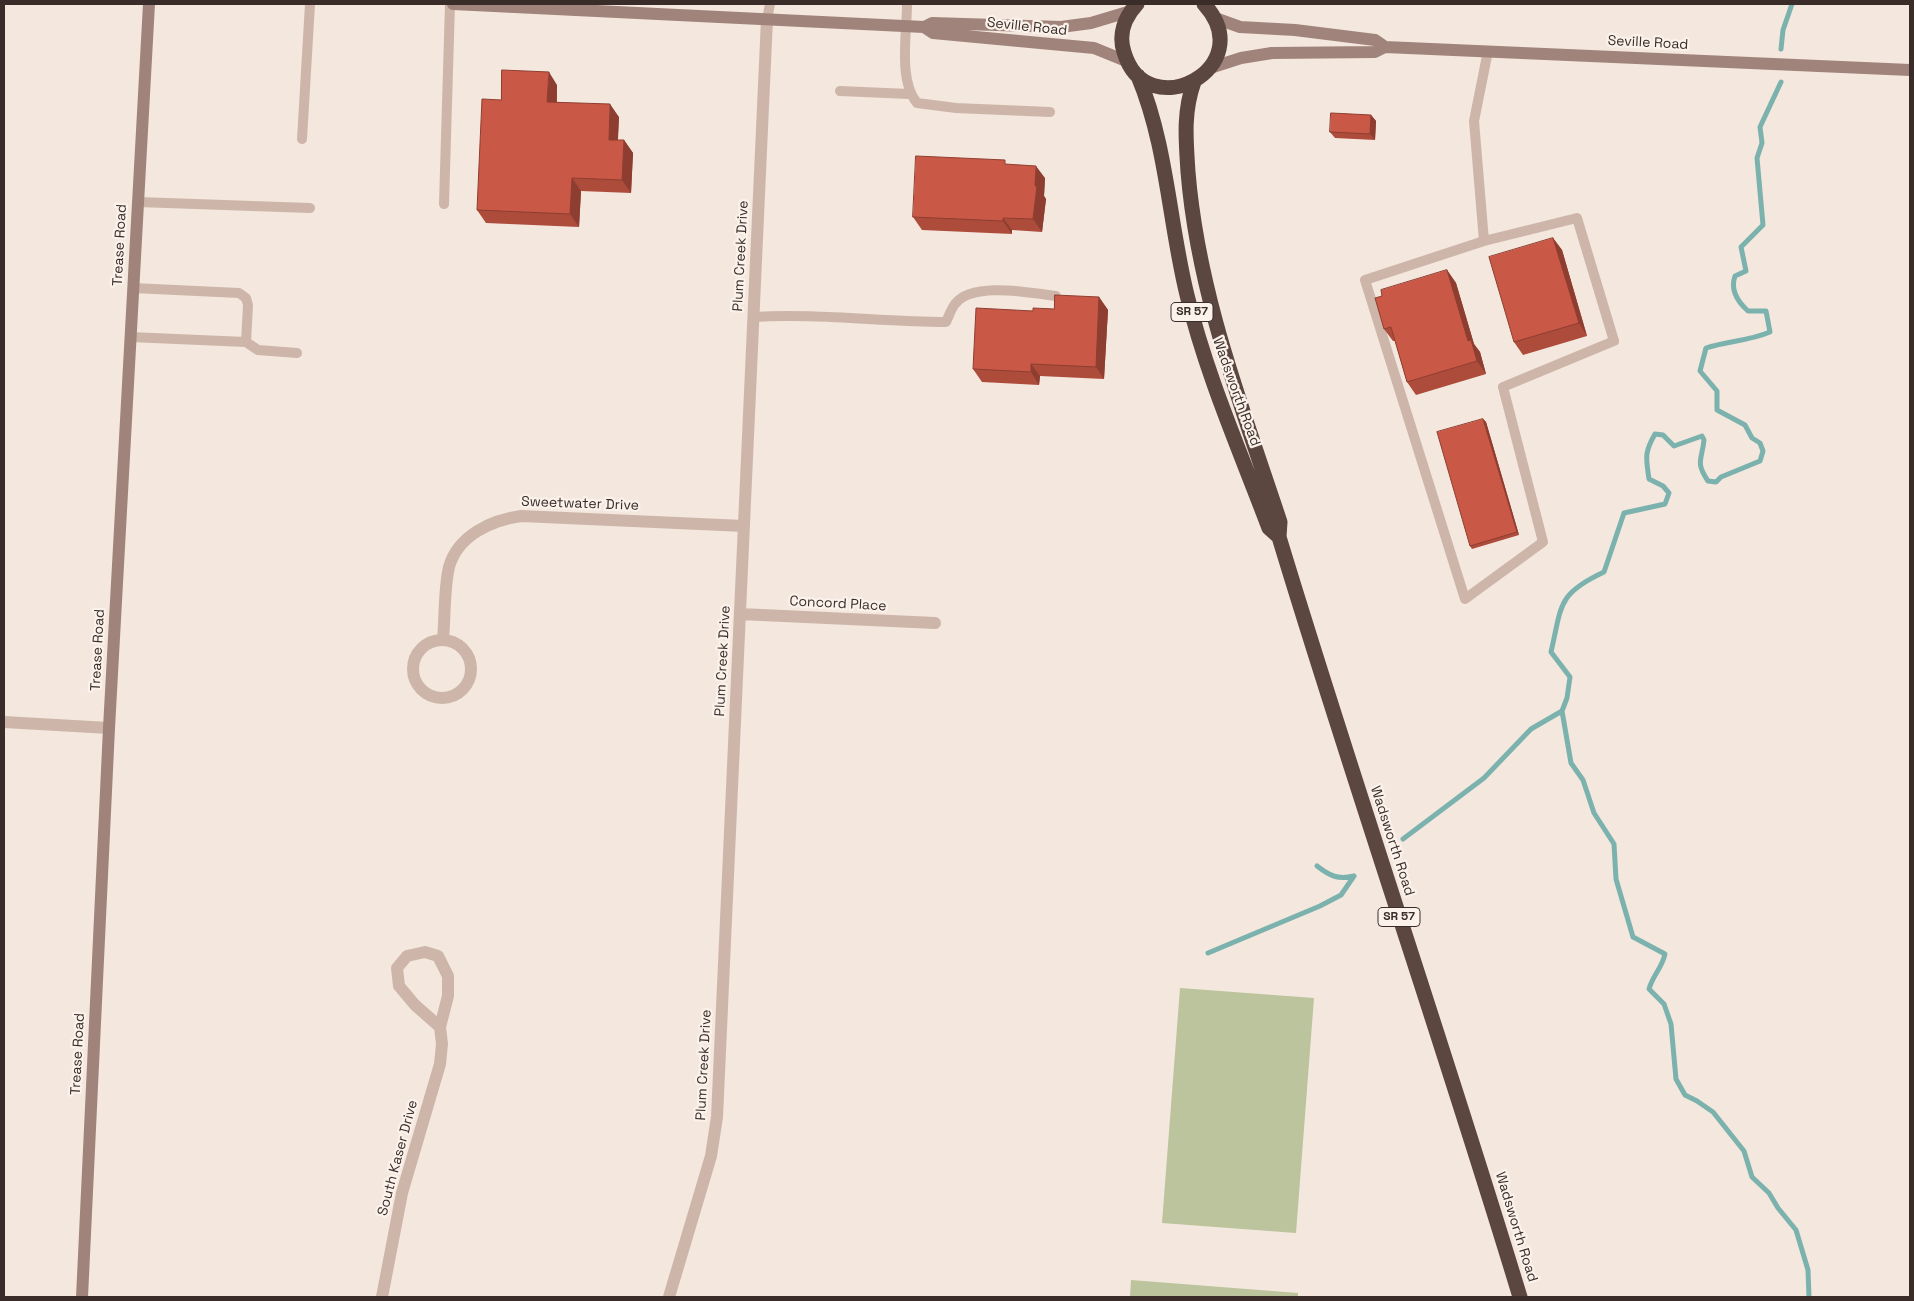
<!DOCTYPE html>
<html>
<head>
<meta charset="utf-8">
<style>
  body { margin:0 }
  #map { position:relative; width:1914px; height:1301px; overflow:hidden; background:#f4e7de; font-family:"Space Grotesk",sans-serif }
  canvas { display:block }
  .frame { position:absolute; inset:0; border:5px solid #3a2d29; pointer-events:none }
</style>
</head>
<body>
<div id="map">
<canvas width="1914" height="1301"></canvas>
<div class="frame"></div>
</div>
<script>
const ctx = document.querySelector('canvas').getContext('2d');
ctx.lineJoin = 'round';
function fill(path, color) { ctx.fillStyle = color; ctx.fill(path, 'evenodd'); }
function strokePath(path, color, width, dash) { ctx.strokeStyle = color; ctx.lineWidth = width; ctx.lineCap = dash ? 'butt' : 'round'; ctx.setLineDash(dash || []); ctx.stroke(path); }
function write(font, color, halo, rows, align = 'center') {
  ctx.font = font + ' "Space Grotesk",sans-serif'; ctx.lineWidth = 4.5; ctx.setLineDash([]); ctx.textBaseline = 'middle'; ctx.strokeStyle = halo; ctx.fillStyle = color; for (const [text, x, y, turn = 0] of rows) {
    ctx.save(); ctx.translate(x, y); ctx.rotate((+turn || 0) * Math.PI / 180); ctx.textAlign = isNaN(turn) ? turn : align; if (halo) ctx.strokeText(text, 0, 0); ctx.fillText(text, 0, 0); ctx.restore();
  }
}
fill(new Path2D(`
  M1180 988 1314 998 1296 1233 1162 1223Z
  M1131 1280 1298 1293V1297H1130Z`), '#bbc49d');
strokePath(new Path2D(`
  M1781 49 1783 30 1792 4
  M1781 82 1760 127 1762 143 1757 158 1763 225 1741 247 1746 271 1735 276C1730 290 1738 302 1748 311H1766L1770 332C1749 341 1727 341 1706 348L1700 371 1717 391V410L1745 425 1752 438 1760 443 1763 451 1760 461 1721 477 1716 482 1708 481C1695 462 1702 460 1704 440L1702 436 1674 446 1663 435 1655 434C1644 453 1646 458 1649 479L1663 486 1669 493 1665 504 1624 513 1604 572C1557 594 1562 605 1551 652L1570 677 1567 698 1562 711 1571 763 1583 780 1594 813 1614 844 1616 879 1633 937 1665 954C1662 968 1653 975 1649 989L1664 1004 1671 1024 1676 1079 1685 1095 1697 1101 1713 1112 1744 1151 1752 1177 1769 1193 1778 1208 1796 1230 1808 1270 1809 1297
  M1403 839 1484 778 1531 729 1562 711
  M1317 866C1330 876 1338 880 1354 876
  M1208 953 1320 906 1341 895 1354 876`), '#7cb2ae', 5);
strokePath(new Path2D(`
  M907 4C907 33 898 80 917 103L956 108 1050 112
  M767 19 770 4
  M840 91 909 94
  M302 139 310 4
  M138 202 310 208
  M444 204 450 4
  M1577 218 1614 341 1503 387 1543 542 1465 599 1365 280 1484 241Z
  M1484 241 1474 121 1488 51
  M133 288 239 293 246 298 248 305 246 342
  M753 317C818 313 882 322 946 322 949 316 951 309 955 304 972 281 1031 293 1056 296
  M130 337 246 342 258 350 297 353`), '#cdb6a9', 10);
strokePath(new Path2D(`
  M740 614 935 623
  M443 640C445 618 444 588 449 567 458 535 492 520 521 516L744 526
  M413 669a29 29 0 1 1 58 0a29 29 0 1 1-58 0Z
  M4 722 109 728
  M382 1297 402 1193 440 1064 442 1044 440 1027 448 996V976L438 956 425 952 407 956 397 968 399 986 415 1005 440 1027
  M669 1297 711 1156 717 1117 767 19`), '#cdb6a9', 12);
strokePath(new Path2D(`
  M453 4 924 27 932 23 1061 27 1091 23 1131 11
  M1215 18 1240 27 1295 30 1375 40 1385 47
  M924 27 933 33 1094 48 1126 61
  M1210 68 1241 58 1272 53 1375 52 1385 47 1910 70
  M82 1297 109 728 149 4`), '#a0847b', 12);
strokePath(new Path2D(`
  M1137 4C1125 17 1118 34 1124 52 1146 128 1262 68 1204 4
  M1138 76C1167 145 1169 222 1187 295 1206 374 1240 451 1269 528L1279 537
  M1194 82C1183 112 1186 141 1188 172 1198 294 1242 407 1280 522L1279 537C1356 791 1443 1043 1520 1297`), '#5b4640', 15);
fill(new Path2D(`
  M557 85V102L619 117 618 140H624L633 153 631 193 581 191 579 227 486 223 477 210 501 100Z
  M1371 115 1376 121 1375 140 1335 138 1330 132Z
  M1009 165 1045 178 1044 196 1046 199 1042 232 1012 230V234L922 230 913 217Z
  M1553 238 1562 250 1587 336 1523 355 1514 342Z
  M1447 270 1456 283 1474 344 1480 352 1486 374 1416 395 1407 382 1395 341H1393L1384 329 1382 296Z
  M1099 297 1108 310 1104 379 1040 376 1039 385 982 382 973 369 1033 311 1054 309Z
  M1483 419 1486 422 1519 535 1472 549 1470 546Z`), '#ae4c3c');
fill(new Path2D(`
  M549 72 557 85 556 115 547 102Z
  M610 104 619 117 617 152 609 140Z
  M1371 115 1376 121 1375 140 1370 134Z
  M624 140 633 153 631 193 622 180Z
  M1036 166 1045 178 1044 196 1046 199 1042 232 1033 219Z
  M572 178 581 191 579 227 570 214Z
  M1003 218 1012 230V234L1003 221Z
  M1553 238 1562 250 1587 336 1579 323Z
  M1447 270 1456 283 1474 344 1480 352 1486 374 1477 361 1468 341Z
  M1099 297 1108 310 1104 379 1096 367Z
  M1031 364 1040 376 1039 385 1031 372Z
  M1483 419 1486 422 1519 535 1517 532Z`), '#8d3e31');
const building = new Path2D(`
  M502 70 549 72 547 102 610 104 609 140H624L622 180 572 178 570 214 477 210 482 99 501 100Z
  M1331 113 1371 115 1370 134 1330 132Z
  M916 156 1005 160V164L1036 166 1035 186H1037L1033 219 1003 218V221L913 217Z
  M1553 238 1579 323 1514 342 1489 257Z
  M1447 270 1468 341 1471 340 1477 361 1407 382 1391 327 1384 329 1375 298 1382 296 1381 290Z
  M1055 295 1099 297 1096 367 1031 364V372L973 369 976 308 1033 311V308L1054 309Z
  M1483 419 1517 532 1470 546 1437 432Z`);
fill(building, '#ca5846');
strokePath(building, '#8d3e31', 1);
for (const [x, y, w] of [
  [1192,312,42],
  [1399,917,42]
]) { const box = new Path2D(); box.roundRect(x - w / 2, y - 9.5, w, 19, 4); ctx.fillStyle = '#fbf2eb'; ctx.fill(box); strokePath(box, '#3a2d29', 1); }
write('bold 12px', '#3a2d29', null, [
  ["SR 57",1192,312],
  ["SR 57",1399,917]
]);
write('14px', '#3a2d29', '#fbf2eb', [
  ["Seville Road",1027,27,6],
  ["Seville Road",1648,43,3],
  ["Trease Road",120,245,-87],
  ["Plum Creek Drive",741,256,-87],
  ["Wadsworth Road",1236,392,70],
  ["Sweetwater Drive",580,504,2],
  ["Concord Place",838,604,3],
  ["Trease Road",98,650,-87],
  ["Plum Creek Drive",723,661,-87],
  ["Wadsworth Road",1392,841,72],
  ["Trease Road",78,1054,-87],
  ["Plum Creek Drive",704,1065,-87],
  ["South Kaser Drive",398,1158,-75],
  ["Wadsworth Road",1516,1227,73]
]);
</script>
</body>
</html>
